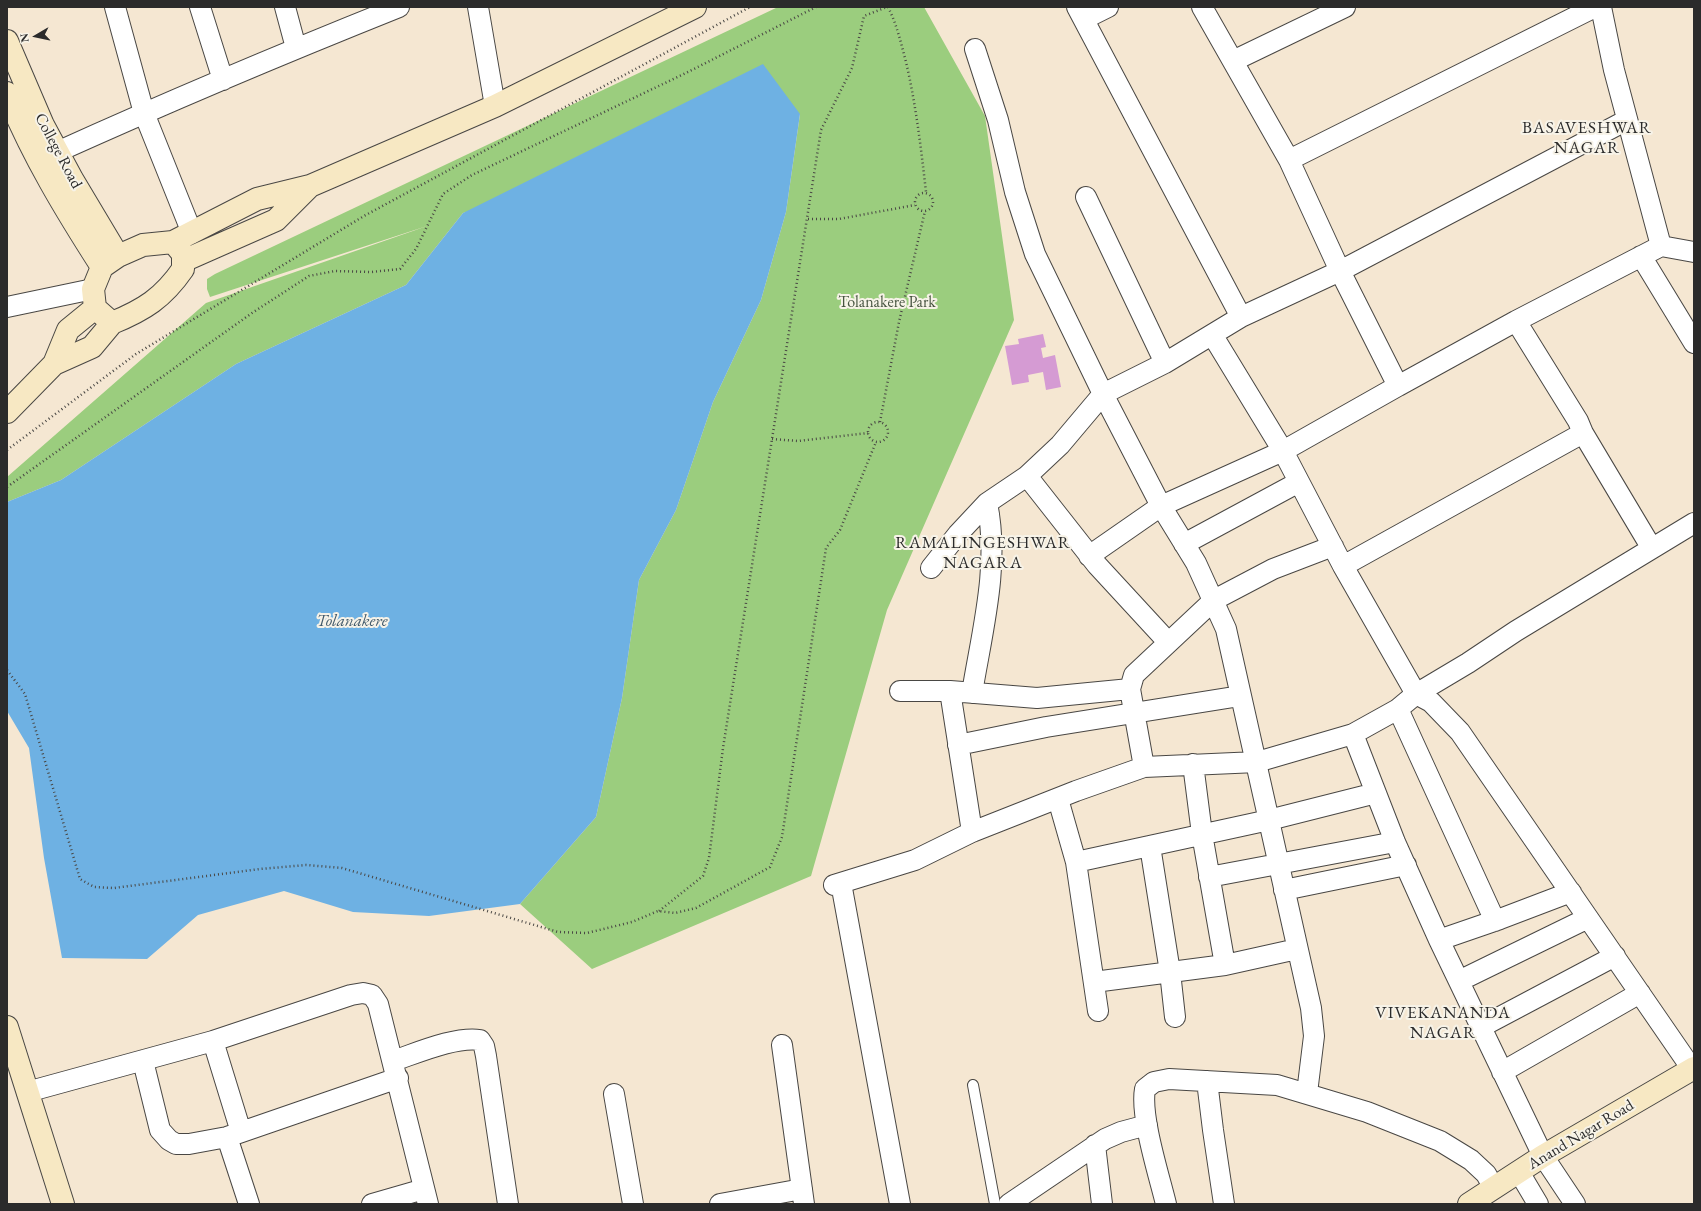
<!DOCTYPE html>
<html>
<head>
<meta charset="utf-8">
<style>
  body { margin:0 }
  #map { position:relative; width:1701px; height:1211px; overflow:hidden; background:#f5e7d2; font-family:"EB Garamond",serif }
  canvas { display:block }
  .frame { position:absolute; inset:0; border:8px solid #2b2b2b; pointer-events:none }
  .north { position:absolute; left:16px; top:16px; width:40px; height:40px; -webkit-text-stroke:3px #f7f3e8; paint-order:stroke; rotate:261deg; font-size:11px; font-weight:700; line-height:16px; text-align:center; color:#2b2b2b }
  .north::after { content:''; display:block; margin:auto; width:14px; height:18px; background:#2b2b2b; clip-path:polygon(50% 0,100% 100%,50% 72%,0 100%) }
</style>
</head>
<body>
<div id="map">
<canvas width="1701" height="1211"></canvas>
<div class="frame"></div>
<div class="north">N</div>
</div>
<script>
const ctx = document.querySelector('canvas').getContext('2d');
ctx.lineJoin = 'round';
function fill(path, color) { ctx.fillStyle = color; ctx.fill(path, 'evenodd'); }
function strokePath(path, color, width, dash) { ctx.strokeStyle = color; ctx.lineWidth = width; ctx.lineCap = dash ? 'butt' : 'round'; ctx.setLineDash(dash || []); ctx.stroke(path); }
function write(font, color, halo, rows, align = 'center') {
  ctx.font = font + ' "EB Garamond",serif'; ctx.lineWidth = 4; ctx.setLineDash([]); ctx.textBaseline = 'middle'; ctx.strokeStyle = halo; ctx.fillStyle = color; for (const [text, x, y, turn = 0] of rows) {
    ctx.save(); ctx.translate(x, y); ctx.rotate((+turn || 0) * Math.PI / 180); ctx.textAlign = isNaN(turn) ? turn : align; if (halo) ctx.strokeText(text, 0, 0); ctx.fillText(text, 0, 0); ctx.restore();
  }
}
fill(new Path2D(`
  M778 7H924L985 116 1014 320 887 610 811 876 592 969 520 904 596 817 622 698 639 580 676 510 713 402 761 300 786 212 800 114 463 213 406 285 236 364 61 480 7 502V477L206 303 430 225 210 297 207 289V279L215 274Z`), '#9bcd7e');
fill(new Path2D(`
  M763 64 800 114 786 212 761 300 713 402 676 510 639 580 622 698 596 817 520 904 429 916 353 912 284 891 198 915 147 959 62 958 44 858 29 748 7 711V502L61 480 236 364 406 285 463 213Z`), '#6eb1e3');
fill(new Path2D(`
  M1043 334 1046 347 1041 348 1043 358 1055 355 1061 387 1046 390 1043 372 1028 375 1029 382 1012 385 1005 346 1019 344 1018 339Z`), '#d59bd3');
const lane = new Path2D(`
  M973 1085 995 1204`);
const street = new Path2D(`
  M115 7 144 113 192 233
  M200 7 223 80
  M285 7 296 48
  M478 7 495 106
  M1077 7 1241 317
  M1202 7 1289 160 1340 271 1398 386 1516 321 1661 246 1694 252
  M1601 7 1614 70 1661 246
  M1084 19 1108 7
  M975 49 998 120 1015 192 1035 254 1103 394 1161 506 1196 563 1226 629 1311 1008 1314 1036 1307 1093
  M1233 61 1345 7
  M57 152C170 101 284 53 399 7
  M1289 160 1595 7
  M1086 197 1165 363
  M1641 256 1694 343
  M7 307 93 289
  M1516 321 1578 421 1583 433 1651 547
  M1213 336 1283 451 1343 566 1416 694 1431 702 1460 732 1692 1069
  M1027 476 1097 565 1168 642
  M1184 544 1299 482
  M1089 556 1161 506 1283 451 1398 386
  M1343 566 1583 433
  M931 568 958 534 987 503 1027 476 1060 445 1103 394 1165 363 1241 317 1340 271 1627 120
  M900 691H950L1037 698 1130 689
  M950 691 972 832
  M972 693C982 631 1000 566 987 503
  M1398 709 1495 921
  M1353 734 1395 842 1439 940 1543 1156 1575 1204
  M958 745 1046 727 1240 696
  M1193 764 1202 834 1225 965
  M1144 767 1130 689 1134 675 1214 600 1273 569 1333 546
  M1058 799 1076 862 1098 1011
  M1150 846 1170 972 1175 1017
  M1076 862 1269 820 1376 793
  M1209 877 1395 842
  M841 883 900 1204
  M834 885 915 860 972 832 1076 791 1144 767 1257 762 1353 734 1398 709 1416 694 1468 663 1516 631 1694 523
  M1284 890 1406 865
  M1439 940 1500 919 1571 892
  M1459 981 1588 918
  M1094 982 1225 965 1297 949
  M1481 1027 1615 956
  M213 1041 241 1132
  M782 1045 804 1204
  M143 1061 160 1130 169 1140 176 1144H189L227 1137 398 1078
  M393 1061C417 1053 456 1036 480 1040L484 1046 486 1056 508 1204
  M1502 1072 1640 993
  M1207 1081 1213 1130 1224 1204
  M27 1092 213 1041 351 995 363 993 372 995 378 1004 428 1204
  M614 1094 633 1204
  M227 1137 249 1204
  M1095 1145 1102 1204
  M1519 1172 1538 1204
  M372 1204 424 1189
  M720 1204 802 1189
  M1009 1204 1105 1139 1121 1132 1147 1125
  M1166 1204C1159 1175 1140 1116 1145 1089L1154 1082 1169 1079 1277 1085 1367 1112 1440 1141 1471 1160 1486 1174 1494 1188`);
const secondary = new Path2D(`
  M7 41 43 125 72 179 118 256
  M7 93C32 155 66 211 102 267
  M173 242 257 199 310 186 495 106 695 7
  M173 242 183 254V269C163 298 144 310 112 323L95 308 93 289 102 267 118 256 143 245Z
  M183 261 276 220 310 186
  M54 364 92 347 112 323
  M7 412 54 364 68 330 95 308
  M7 1027 63 1204
  M1469 1204 1543 1156 1694 1068`);
strokePath(lane, '#494744', 12);
strokePath(street, '#494744', 22);
strokePath(secondary, '#494744', 24);
strokePath(new Path2D(`
  M888 7C897 25 901 43 906 62 916 105 921 148 926 192
  M915 202a9 9 0 1 1 18 0a9 9 0 1 1-18 0Z
  M808 219H839L915 205
  M880 422 899 322 925 211
  M868 432a10 10 0 1 1 20 0a10 10 0 1 1-20 0Z
  M772 439 798 441 868 433
  M7 450 136 354 364 216 750 7
  M7 487 252 313 309 276 335 271 371 272 400 269 416 249 443 194 472 175 686 73 816 7
  M7 670 25 694 80 879 94 887 114 888 260 869 306 865 342 868 558 932 587 933 632 922 658 911 675 913 696 908 770 867 782 837 826 548 840 530 876 442
  M659 911 703 876 709 858 723 748 821 130 852 68 864 16 887 7`), '#494744', 2.5, [1, 3]);
strokePath(lane, '#fff', 10);
strokePath(street, '#fff', 20);
strokePath(secondary, '#f7e8c3', 22);
write('16px', '#2b2b2b', '#f7f3e8', [
  ["College Road",58,151,62],
  ["Anand Nagar Road",1581,1135,-31]
]);
write('16px', '#475440', '#f7f3e8', [
  ["Tolanakere Park",887,303]
]);
ctx.letterSpacing = '1px';
write('17px', '#2b2b2b', '#f7f3e8', [
  ["BASAVESHWAR",1587,128],
  ["NAGAR",1587,148],
  ["RAMALINGESHWAR",983,543],
  ["NAGARA",983,563],
  ["VIVEKANANDA",1443,1013],
  ["NAGAR",1443,1033]
]);
ctx.letterSpacing = '0px';
write('italic 17px', '#425a6b', '#f7f3e8', [
  ["Tolanakere",352,621]
]);
</script>
</body>
</html>
